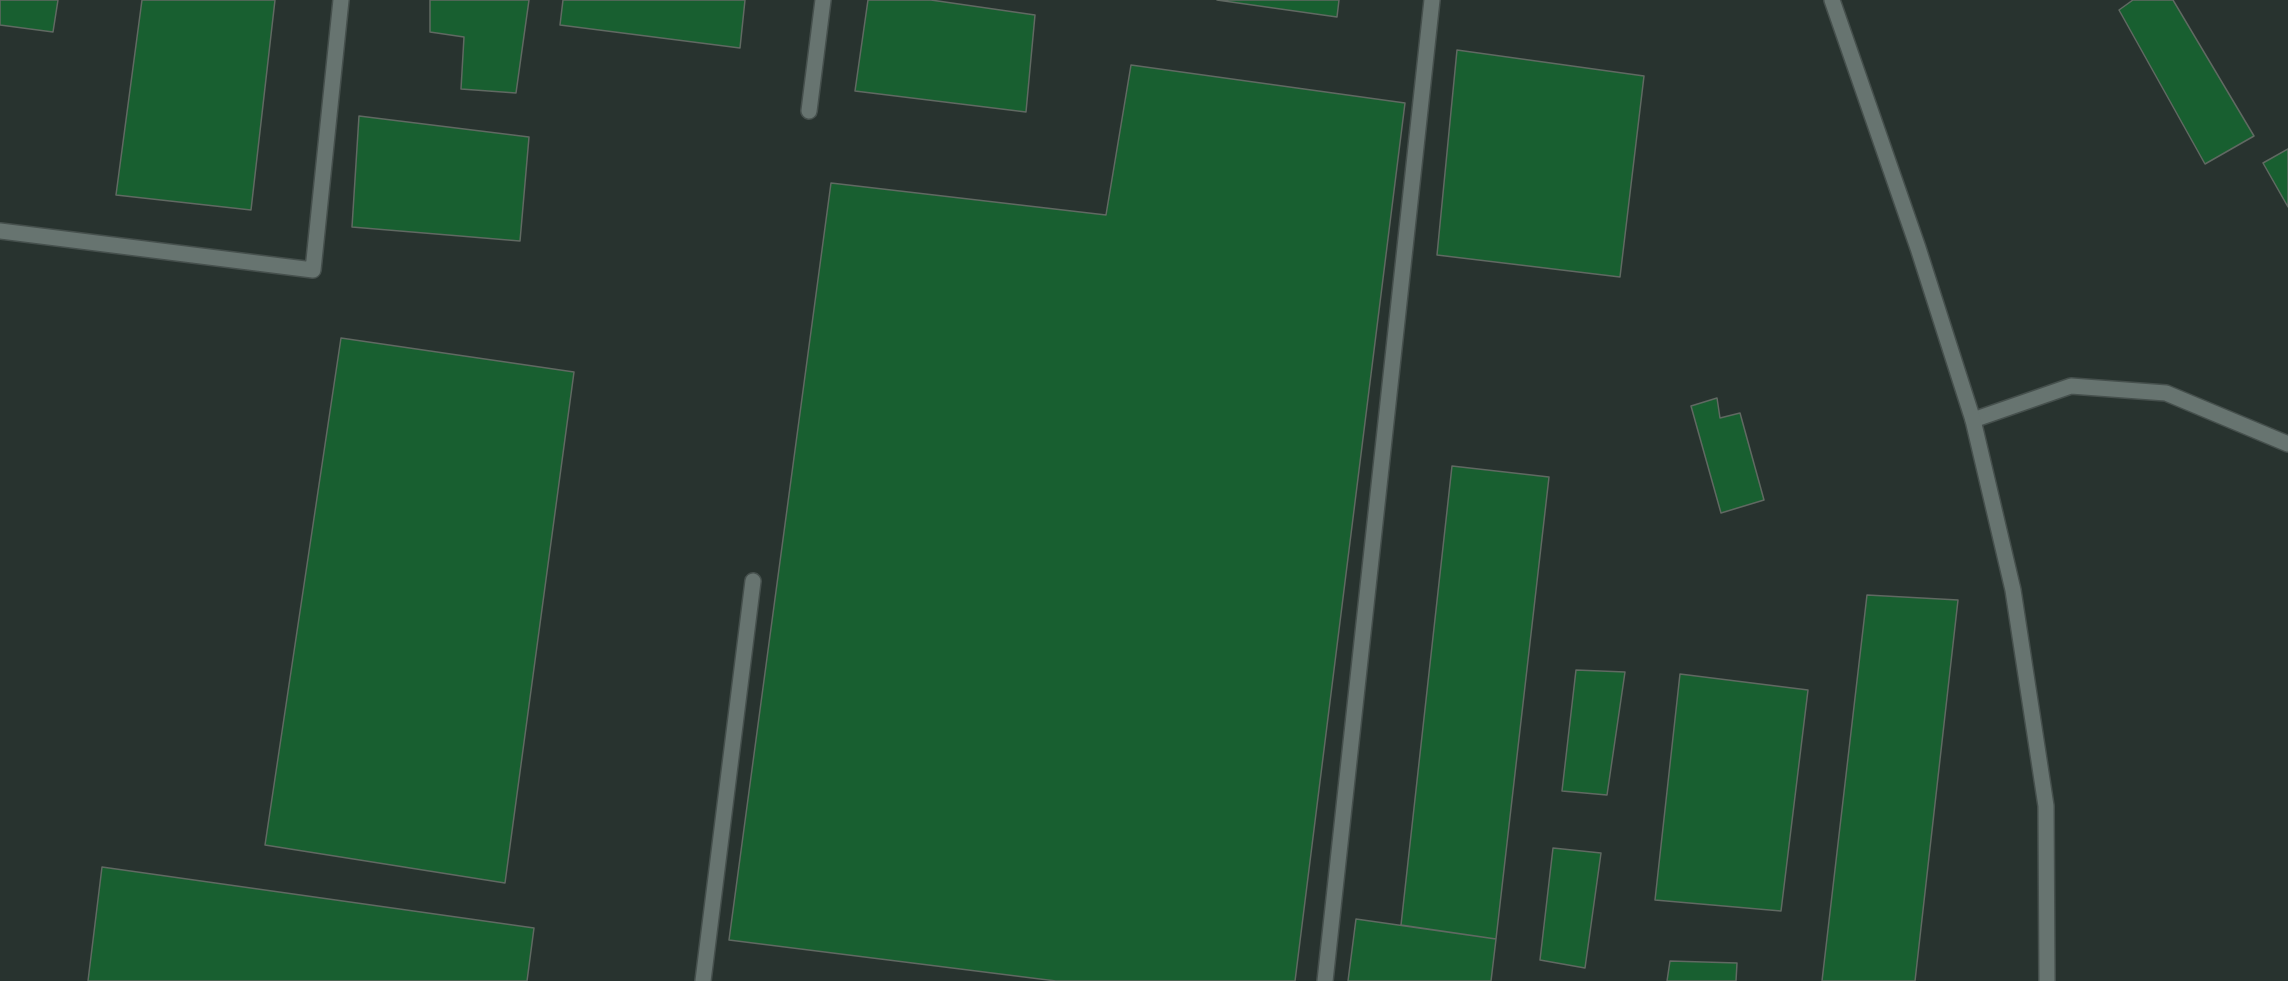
<!DOCTYPE html>
<html>
<head>
<meta charset="utf-8">
<style>
  body { margin:0 }
  canvas { display:block; background:#28332f }
</style>
</head>
<body>
<canvas width="2288" height="981"></canvas>
<script>
const ctx = document.querySelector('canvas').getContext('2d');
ctx.lineJoin = 'round';
function fill(path, color) { ctx.fillStyle = color; ctx.fill(path, 'evenodd'); }
function strokePath(path, color, width, dash) { ctx.strokeStyle = color; ctx.lineWidth = width; ctx.lineCap = dash ? 'butt' : 'round'; ctx.setLineDash(dash || []); ctx.stroke(path); }
const building = new Path2D(`
  M0 0H58L53 32 0 25Z
  M142 0H275L251 210 116 195Z
  M430 0H529L516 93 461 89 464 37 430 32Z
  M563 0H745L740 48 560 25Z
  M868 0H931L1035 15 1026 112 855 91Z
  M1217 0H1339L1337 17Z
  M2133 0H2173L2254 136 2205 164 2119 10Z
  M1457 50 1644 76 1620 277 1437 255Z
  M1131 65 1405 103 1295 981H1056L729 940 831 183 1106 215Z
  M359 116 529 137 520 241 352 227Z
  M2288 149V207L2263 163Z
  M341 338 574 372 505 883 265 845Z
  M1717 398 1720 418 1740 413 1764 500 1721 513 1691 406Z
  M1452 466 1549 477 1496 939 1401 925Z
  M1867 595 1958 600 1915 981H1822Z
  M1576 670 1625 672 1607 795 1562 791Z
  M1680 674 1808 690 1781 911 1655 900Z
  M1553 848 1601 853 1585 968 1540 960Z
  M102 867 534 928 527 981H88Z
  M1356 919 1496 939 1491 981H1348Z
  M1670 961 1737 963 1736 981H1667Z`);
fill(building, '#185f30');
strokePath(building, '#606962', 1.5);
const service = new Path2D(`
  M809 111 823 0
  M0 231 313 270 341 0
  M703 981 753 581
  M1325 981 1432 0`);
const minor = new Path2D(`
  M1973 420 2071 386 2166 393 2288 444`);
const tertiary = new Path2D(`
  M1832 0 1918 248 1973 420 2013 590 2046 806 2047 981`);
strokePath(service, '#46504d', 18);
strokePath(minor, '#46504d', 18);
strokePath(tertiary, '#46504d', 18);
strokePath(service, '#677470', 15);
strokePath(minor, '#677470', 15);
strokePath(tertiary, '#677470', 15);
</script>
</body>
</html>
